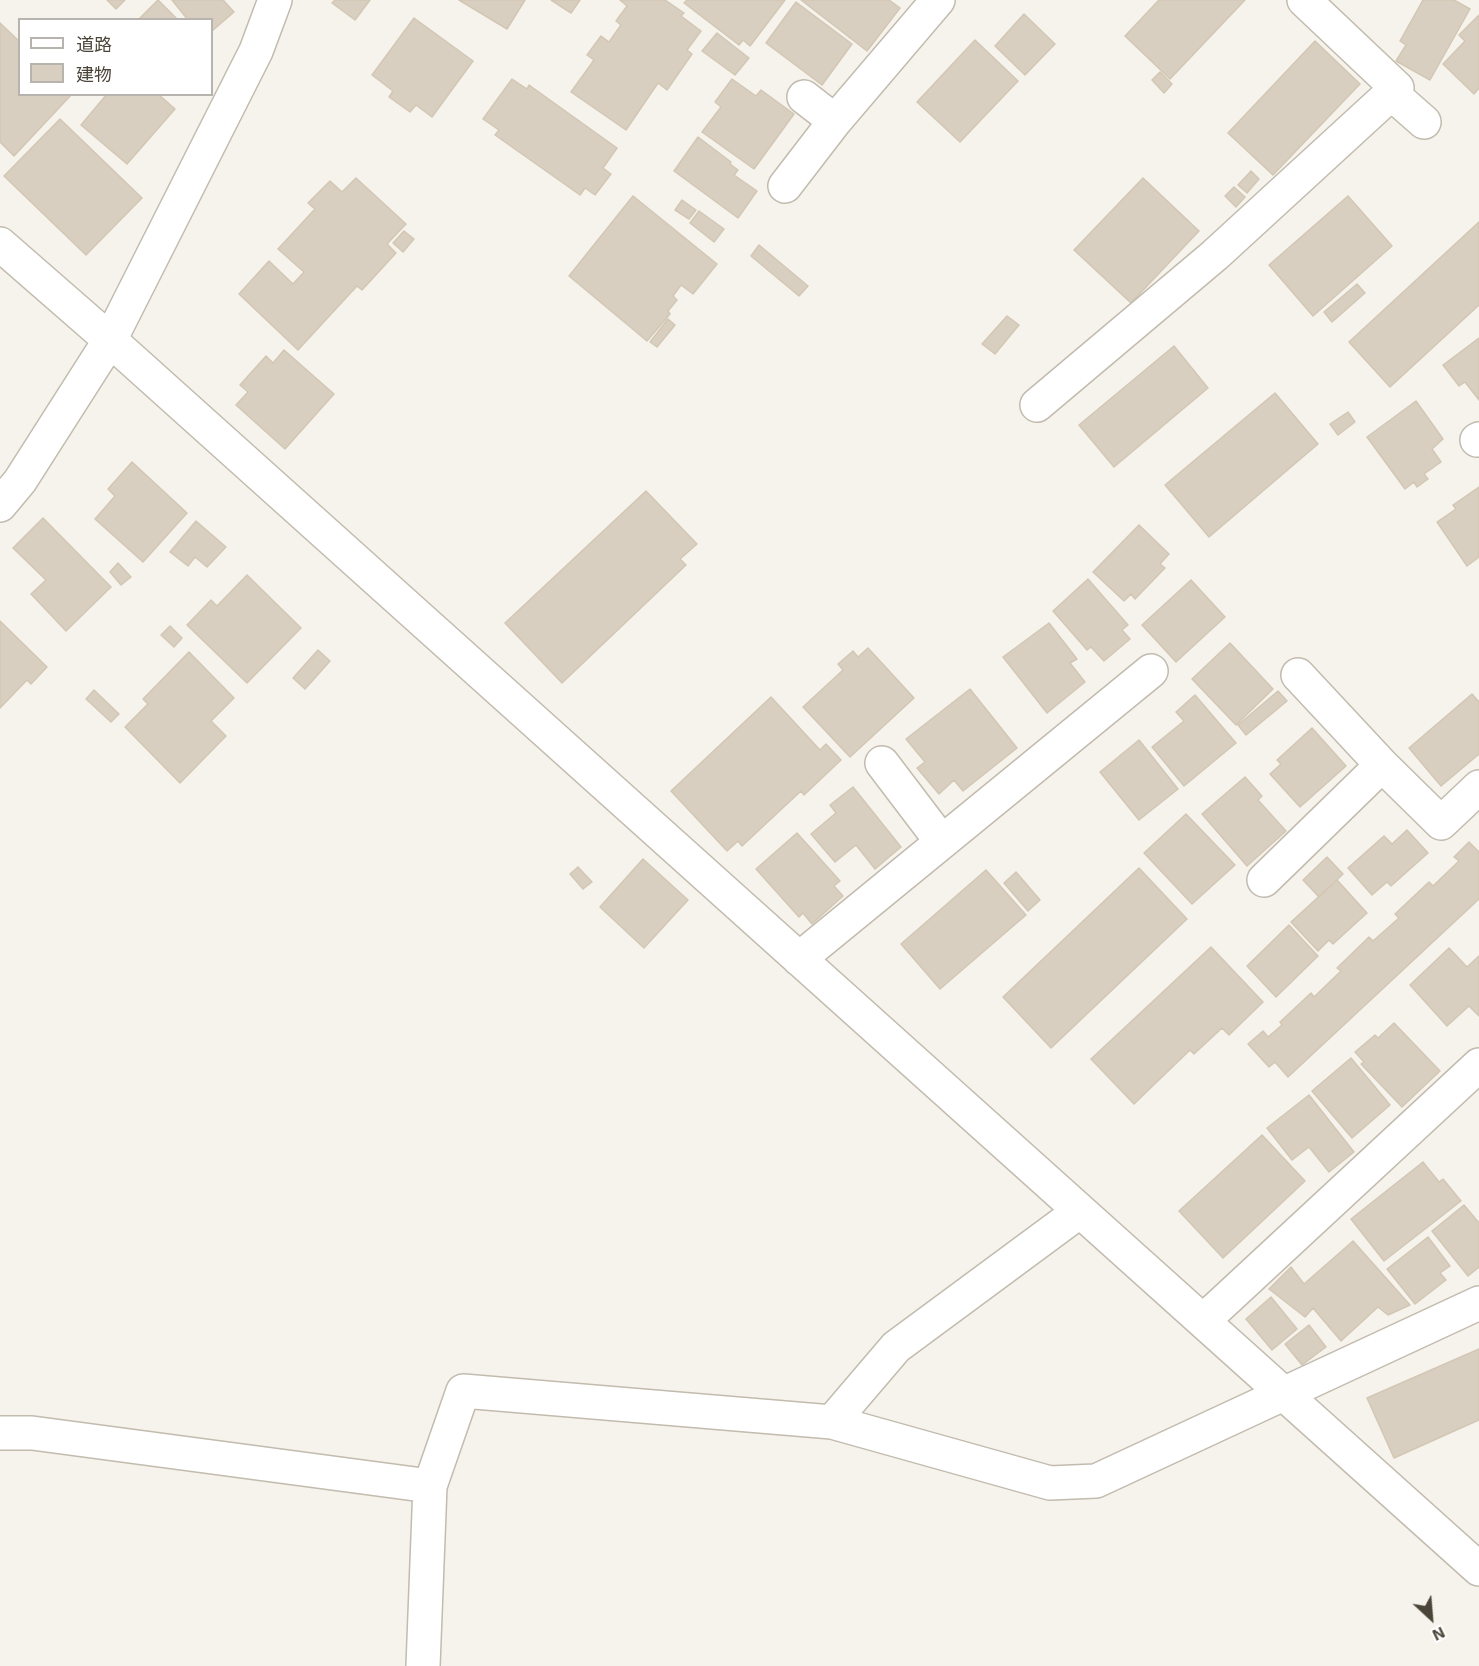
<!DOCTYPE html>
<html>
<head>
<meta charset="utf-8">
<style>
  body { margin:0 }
  #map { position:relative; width:1479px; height:1666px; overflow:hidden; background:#f6f3ec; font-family:"Exo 2","Noto Sans JP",sans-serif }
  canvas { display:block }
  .legend { position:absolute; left:18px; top:18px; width:195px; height:78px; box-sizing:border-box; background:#fff; border:2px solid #b7b4b0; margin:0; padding:8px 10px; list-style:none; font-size:18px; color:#4b4439 }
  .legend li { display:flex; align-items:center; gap:12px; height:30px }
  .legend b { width:30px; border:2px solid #b7b4b0 }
  .north { position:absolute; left:1401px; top:1588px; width:60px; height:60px; -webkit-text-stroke:4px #fff; paint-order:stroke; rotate:154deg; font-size:16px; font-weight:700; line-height:24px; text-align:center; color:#4b4439 }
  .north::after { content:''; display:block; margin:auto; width:21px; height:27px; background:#4b4439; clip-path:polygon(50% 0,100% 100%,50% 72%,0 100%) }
</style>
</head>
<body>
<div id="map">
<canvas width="1479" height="1666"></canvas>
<ul class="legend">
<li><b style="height:8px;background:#fff"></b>道路</li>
<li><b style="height:16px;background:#d8cfc1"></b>建物</li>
</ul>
<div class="north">N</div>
</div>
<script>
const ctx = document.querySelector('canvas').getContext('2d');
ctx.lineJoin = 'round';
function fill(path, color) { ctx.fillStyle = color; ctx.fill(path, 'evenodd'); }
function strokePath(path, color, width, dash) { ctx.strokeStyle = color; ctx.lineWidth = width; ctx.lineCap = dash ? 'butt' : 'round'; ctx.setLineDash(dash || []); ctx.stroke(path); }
const building = new Path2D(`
  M107 0H125L116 9Z
  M158 0 178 20 139 19Z
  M172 0H223L234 12 212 31V20H188Z
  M335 0H370L355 20 332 3Z
  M459 0H525L507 29Z
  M551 0H580L571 13Z
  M665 0 684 13 681 16 701 31 687 50 692 54 667 90 658 83 626 130 571 92 594 60 587 55 601 36 609 42 621 25 616 21 627 6 620 0Z
  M687 0H785L750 46 743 40 739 45 684 3Z
  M801 0H889L900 8 867 51Z
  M1159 0H1245L1170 79 1125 36Z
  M1423 0H1454L1470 9 1430 80 1396 61 1406 45 1400 41Z
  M796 2 852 44 822 85 766 43Z
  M1024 14 1055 44 1025 75 995 46Z
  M1479 15V88L1474 94 1443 64 1465 41 1459 35Z
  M414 18 473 61 432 117 416 105 410 112 389 97 393 91 372 75Z
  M0 23 20 42V94H72L14 156 0 142Z
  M717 33 749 58 735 75 702 51Z
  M975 40 1018 81 960 142 917 102Z
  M1315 41 1360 84 1273 175 1228 133Z
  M1160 72 1172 84 1164 93 1152 80Z
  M512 79 527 89 529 85 617 148 603 168 611 174 595 195 585 188 580 195 495 135 499 130 483 119Z
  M732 79 756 96 761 90 794 114 754 169 702 132 721 107 715 102Z
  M107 94H158L175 109 127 164 81 125Z
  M60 119 142 198 86 255 4 176Z
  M698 137 731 162 730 164 738 170 734 175 757 191 738 218 674 171Z
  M1251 171 1259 179 1247 193 1238 185Z
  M356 178 406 224 387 244 396 253 362 290 357 286 298 350 239 294 269 261 293 284 304 272 278 249 315 209 308 203 330 181 342 192Z
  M1143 178 1199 231 1131 303 1074 250Z
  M1234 187 1245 197 1236 207 1225 196Z
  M633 196 717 264 693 294 681 285 673 296 677 300 668 311 670 314 647 341 569 276Z
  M1348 196 1392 246 1313 316 1269 265Z
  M682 200 696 210 689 219 675 210Z
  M699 211 724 229 714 242 690 223Z
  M1479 222V305L1390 387 1349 342Z
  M404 231 414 239 403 252 393 243Z
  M759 245 808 286 799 296 751 256Z
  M1357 284 1365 293 1332 322 1324 312Z
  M1007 316 1019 325 995 354 982 344Z
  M668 319 675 325 657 347 650 342Z
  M1479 338V400L1465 382 1459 386 1443 365Z
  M1174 346 1208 388 1114 467 1079 425Z
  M284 350 334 394 285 449 236 405 248 392 240 385 266 356 273 363Z
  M1275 393 1318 444 1209 537 1165 485Z
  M1416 401 1443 439 1432 449 1441 462 1424 474 1428 479 1417 487 1414 482 1405 489 1367 437Z
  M1348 412 1355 422 1338 435 1330 424Z
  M132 462 187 513 143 562 95 519 115 496 108 489Z
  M1479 487V557L1467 566 1437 522 1456 509 1453 505Z
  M646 491 697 544 680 559 686 565 562 683 505 623Z
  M43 518 111 587 66 631 31 594 46 580 13 548Z
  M196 521 226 547 207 567 195 557 188 566 170 552Z
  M1139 525 1169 554 1160 564 1165 568 1135 599 1131 594 1124 601 1093 572Z
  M118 563 131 577 121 585 110 572Z
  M247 575 301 628 247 683 187 625 211 600 217 606Z
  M1088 579 1128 625 1122 630 1130 639 1104 661 1091 647 1087 650 1053 611Z
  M1191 580 1225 617 1176 662 1142 625Z
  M0 621 47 667 31 684 27 680 0 708Z
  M1049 623 1077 659 1070 663 1085 682 1047 713 1003 657Z
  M170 626 182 638 174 647 161 635Z
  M1230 643 1273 689 1236 725 1192 679Z
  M868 648 914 698 850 757 803 707 843 670 838 664 853 651 858 657Z
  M318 650 330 661 305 689 293 678Z
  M189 652 234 698 211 721 226 736 180 783 125 727 148 704 143 699Z
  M970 689 1017 748 963 791 954 780 939 794 917 768 925 762 906 739Z
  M94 690 119 714 111 722 86 699Z
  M1278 691 1287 701 1246 735 1238 725Z
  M1472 694 1479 702V754L1441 786 1409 748Z
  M1195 695 1236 743 1184 786 1152 747 1184 721 1176 712Z
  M771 697 820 750 826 744 841 760 804 795 801 791 742 846 738 841 727 851 671 791Z
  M1312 728 1346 766 1300 807 1270 774 1281 764 1277 760Z
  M1139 740 1178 789 1139 820 1100 772Z
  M1245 777 1262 796 1258 800 1286 831 1247 866 1202 814Z
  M853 787 901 847 875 869 856 845 835 862 811 834 836 813 830 805Z
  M1186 814 1235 865 1192 904 1144 853Z
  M1407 830 1428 853 1391 886 1387 882 1372 895 1348 868 1384 836 1392 844Z
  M797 833 840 881 834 886 843 896 812 924 803 913 799 917 756 869Z
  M1469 842 1479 852V899L1288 1077 1275 1062 1269 1067 1248 1044 1263 1031 1268 1037 1282 1025 1280 1022 1311 993 1314 997 1341 971 1337 968 1369 937 1373 941 1399 918 1395 914 1429 882 1433 886 1459 861 1454 857Z
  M1327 857 1343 874 1319 897 1303 880Z
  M643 859 688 900 644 948 600 907Z
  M578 867 592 882 583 889 570 874Z
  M1139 868 1187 919 1051 1048 1003 997Z
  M986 870 1026 915 940 989 901 944Z
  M1016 872 1040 900 1028 911 1004 883Z
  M1337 880 1367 913 1333 944 1329 940 1318 951 1291 922Z
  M1289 925 1318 956 1276 997 1247 966Z
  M1211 947 1263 1002 1229 1035 1222 1028 1194 1054 1190 1050 1134 1104 1091 1059Z
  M1449 948 1467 967 1479 956V1016L1469 1006 1447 1026 1410 985Z
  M1394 1023 1440 1071 1402 1107 1361 1064 1364 1062 1355 1052 1375 1035 1378 1038Z
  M1351 1058 1390 1105 1352 1138 1312 1091Z
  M1309 1095 1354 1152 1329 1172 1309 1147 1292 1160 1267 1128Z
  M1262 1135 1305 1181 1223 1258 1179 1211Z
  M1423 1162 1439 1182 1443 1179 1461 1201 1384 1261 1351 1219Z
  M1464 1205 1479 1223V1267L1468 1276 1432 1231Z
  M1428 1237 1450 1266 1440 1273 1446 1280 1415 1304 1387 1269Z
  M1353 1241 1410 1305 1388 1315 1378 1307 1341 1341 1313 1308 1305 1317 1269 1289 1291 1267 1304 1284Z
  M1271 1297 1297 1329 1272 1350 1246 1319Z
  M1309 1325 1326 1347 1302 1365 1285 1344Z
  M1479 1349V1420L1394 1458 1367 1398Z`);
fill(building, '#d8cfc1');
strokePath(building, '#d3c7b4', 1.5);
const minor = new Path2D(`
  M1391 93 1424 122
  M804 97 835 121
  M785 186 835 121 938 0
  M0 244 110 340 1479 1569
  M1037 405 1215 255 1397 88 1304 0
  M1477 440 1479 439
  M0 505 20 481 110 340 256 51 275 0
  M1298 675 1382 765 1441 823 1479 787
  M882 763 942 842
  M1264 880 1382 765
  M799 959 1151 671
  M1203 1321 1479 1065
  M832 1422 896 1347 1080 1211
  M0 1433H32L430 1486
  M423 1666 430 1486 463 1391 832 1422 1050 1483 1096 1481 1479 1303`);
strokePath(minor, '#c2bbae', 36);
strokePath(minor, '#fff', 33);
</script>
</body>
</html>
